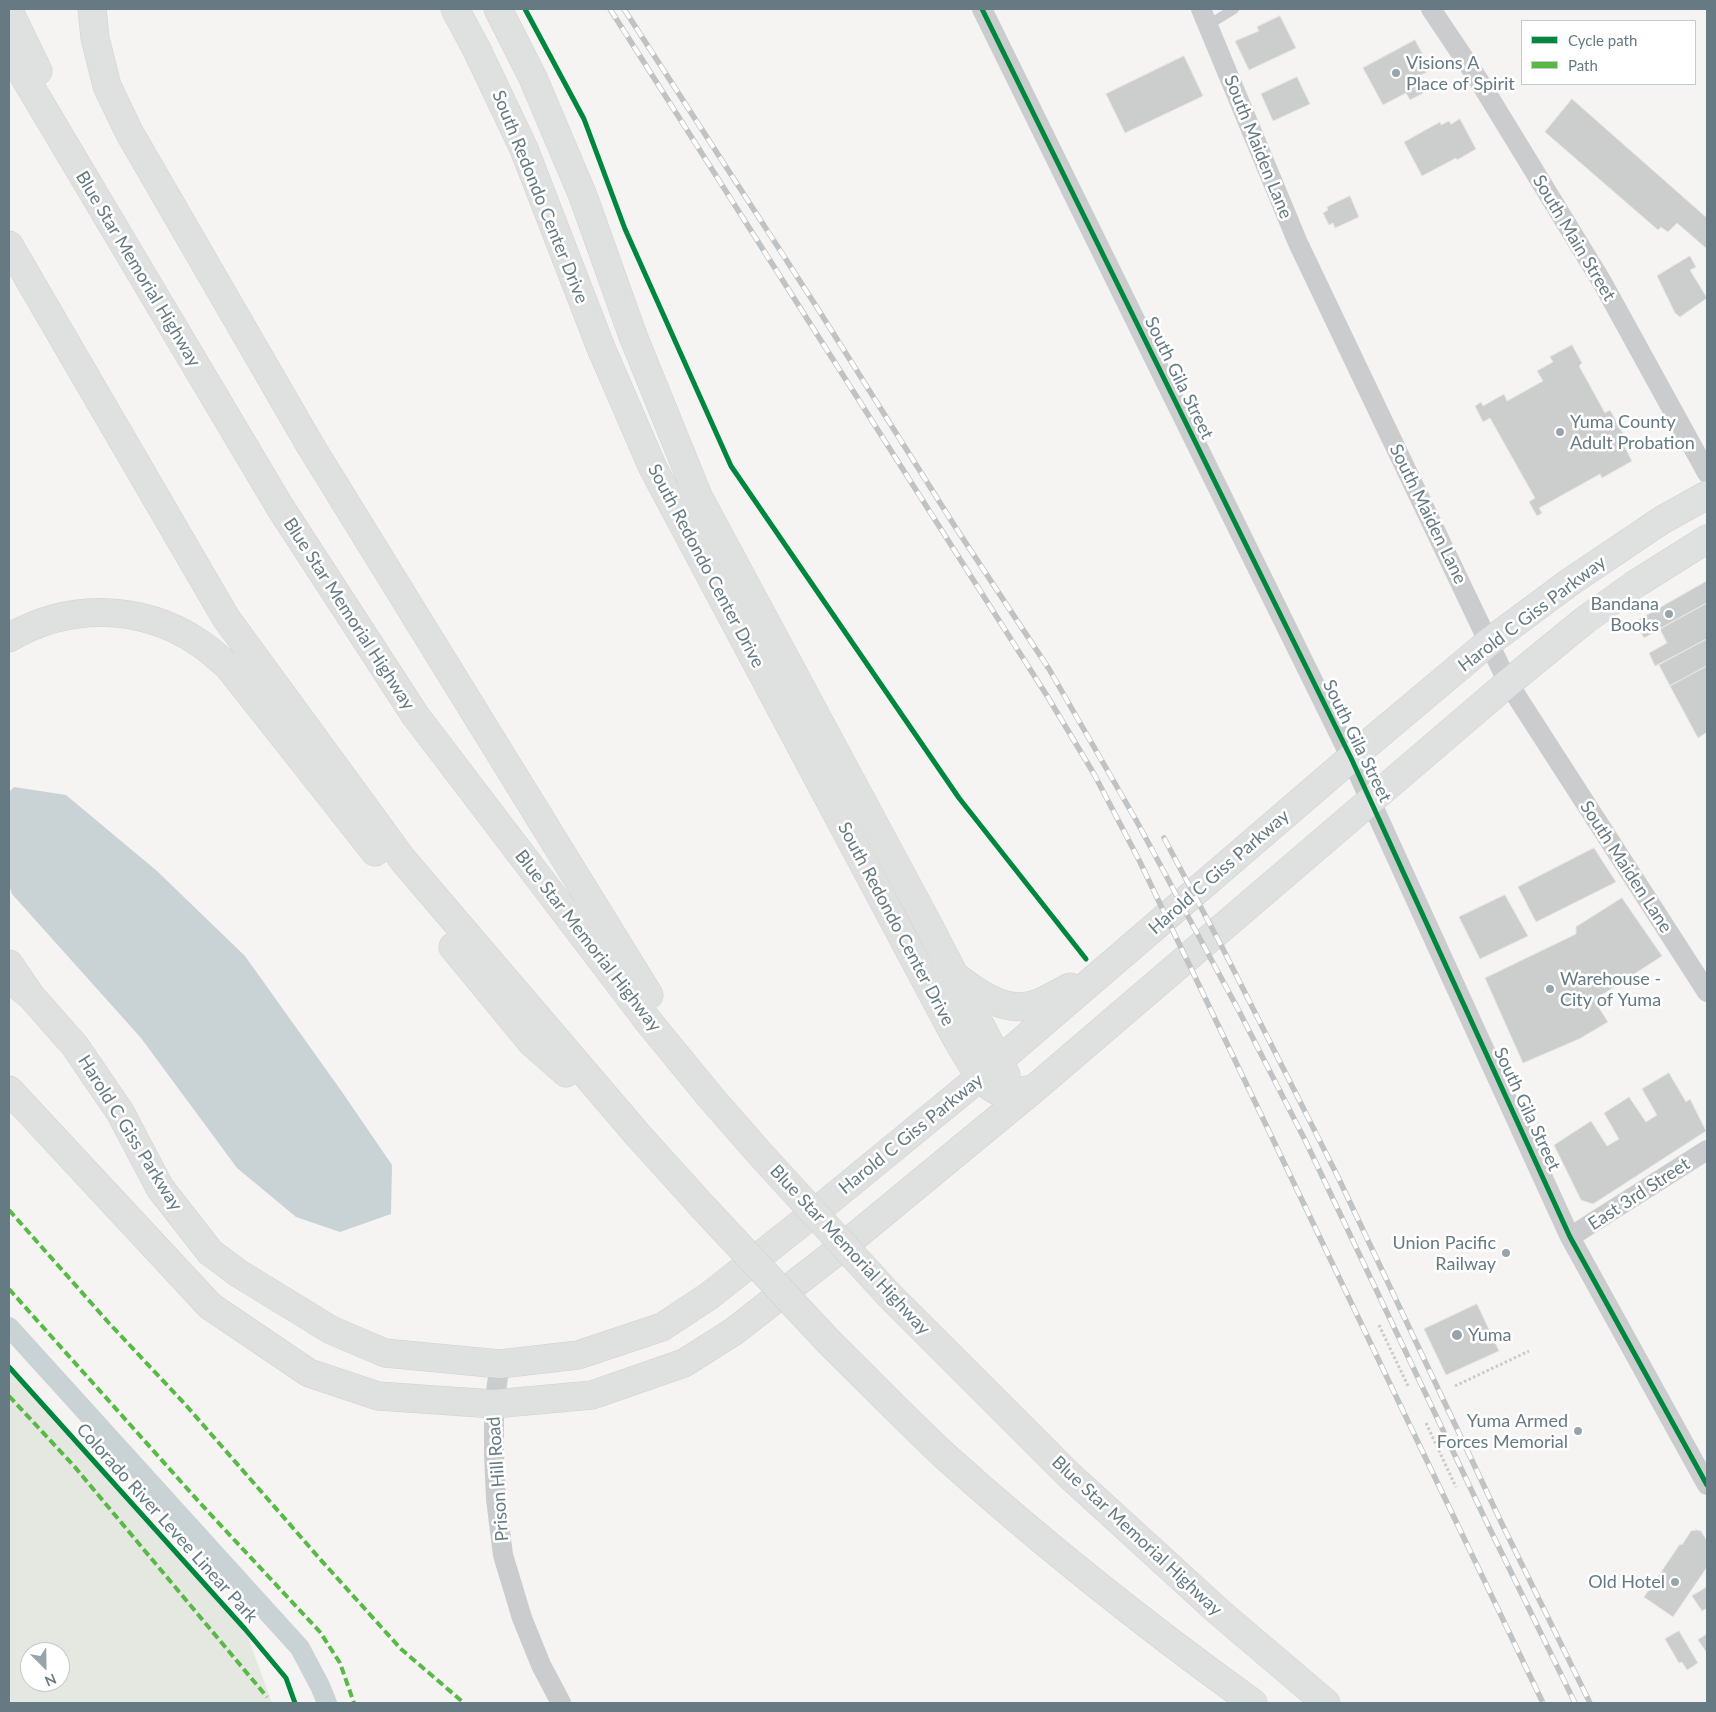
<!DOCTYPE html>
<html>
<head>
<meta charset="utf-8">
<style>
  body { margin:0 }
  #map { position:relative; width:1716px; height:1712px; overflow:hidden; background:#f5f4f3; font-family:Lato,sans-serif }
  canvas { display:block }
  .frame { position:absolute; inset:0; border:10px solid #657a83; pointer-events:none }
  .legend { position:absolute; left:1521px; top:20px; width:175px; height:65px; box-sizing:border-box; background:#fff; border:1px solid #c1cacd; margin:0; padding:6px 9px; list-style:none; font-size:15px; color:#657a83 }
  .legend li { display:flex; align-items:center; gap:10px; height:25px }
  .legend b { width:25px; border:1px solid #c1cacd }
  .north { position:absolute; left:20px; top:1642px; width:50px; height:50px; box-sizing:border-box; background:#fff; border:1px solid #c1cacd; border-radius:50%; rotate:157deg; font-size:14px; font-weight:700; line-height:20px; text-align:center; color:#657a83 }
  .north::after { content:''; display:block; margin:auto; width:18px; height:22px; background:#97a5aa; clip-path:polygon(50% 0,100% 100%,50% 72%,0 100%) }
</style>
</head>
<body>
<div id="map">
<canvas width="1716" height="1712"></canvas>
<div class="frame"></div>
<ul class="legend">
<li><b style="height:6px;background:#00873e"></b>Cycle path</li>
<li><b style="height:6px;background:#58b947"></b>Path</li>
</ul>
<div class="north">N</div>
</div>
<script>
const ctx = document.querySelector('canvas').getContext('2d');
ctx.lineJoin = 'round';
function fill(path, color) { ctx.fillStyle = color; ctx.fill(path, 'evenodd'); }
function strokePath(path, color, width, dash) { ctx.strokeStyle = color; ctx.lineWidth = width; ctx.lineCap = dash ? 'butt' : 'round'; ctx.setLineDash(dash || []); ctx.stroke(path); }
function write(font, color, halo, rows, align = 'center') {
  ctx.font = font + ' Lato,sans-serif'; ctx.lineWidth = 5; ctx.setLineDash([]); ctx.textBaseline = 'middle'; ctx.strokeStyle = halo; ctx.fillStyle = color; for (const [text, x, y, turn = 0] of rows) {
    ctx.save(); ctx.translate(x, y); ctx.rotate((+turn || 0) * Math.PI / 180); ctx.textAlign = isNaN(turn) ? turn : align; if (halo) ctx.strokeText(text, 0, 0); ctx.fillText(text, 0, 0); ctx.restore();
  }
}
fill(new Path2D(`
  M9 1369 245 1629 272 1703H9ZM30 1652H60V1682H30Z`), '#e5e7e1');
fill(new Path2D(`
  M14 787 66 795 157 871 245 956 340 1089 392 1165 391 1214 340 1232 296 1217 237 1168 141 1038 12 894 9 885V792Z`), '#c9d2d4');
strokePath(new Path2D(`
  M9 1327 300 1648 320 1686 327 1703`), '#c9d2d4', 20);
const building = new Path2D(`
  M1280 16 1296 48 1249 70 1235 41 1259 31 1257 27Z
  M1415 40 1431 70 1419 76 1427 91 1410 100 1406 93 1383 105 1363 68Z
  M1184 56 1203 96 1125 133 1106 94Z
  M1297 77 1310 104 1273 121 1261 94Z
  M1572 99 1707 218V249L1677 223 1668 232 1661 227 1658 230 1545 132Z
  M1460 119 1476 149 1457 160 1456 158 1422 176 1404 142 1440 122 1441 125 1449 121 1451 124Z
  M1350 196 1359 217 1335 228 1333 223 1329 225 1323 213 1328 210 1327 207Z
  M1690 256 1696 267 1690 270 1707 298 1680 317 1675 313 1657 276Z
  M1572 345 1582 363 1579 366 1605 413 1610 410 1627 441 1623 444 1632 461 1602 478 1600 474 1539 508 1542 513 1537 516 1529 502 1535 498 1490 418 1483 422 1475 406 1481 402 1483 406 1504 394 1507 401 1543 381 1537 371 1553 362 1550 357Z
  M1707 581V603L1644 638 1635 622Z
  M1707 603V639L1655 666 1649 653 1667 643 1660 629Z
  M1707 639V666L1670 686 1659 665Z
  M1707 666V732L1698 738 1670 686Z
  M1594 848 1616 882 1536 922 1518 887Z
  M1505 895 1528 936 1480 959 1459 917Z
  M1622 898 1662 956 1594 1000 1608 1022 1579 1039 1523 1063 1485 978 1576 934V927Z
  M1669 1073 1686 1102 1690 1099 1706 1131 1593 1204 1581 1200 1554 1145 1591 1121 1607 1146 1619 1139 1604 1113 1629 1097 1646 1122 1657 1115 1642 1089Z
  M1477 1304 1499 1351 1446 1375 1424 1329Z
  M1697 1530 1701 1531 1707 1541V1567L1673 1617 1644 1597 1680 1544 1682 1545 1691 1531Z
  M1707 1587V1608L1702 1611 1692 1596Z
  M1679 1631 1698 1663 1687 1670 1682 1662 1679 1663 1665 1639Z
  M1707 1634V1653L1698 1640Z`);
fill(building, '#cccece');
strokePath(building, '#e4e4e3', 1);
const secondary = new Path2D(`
  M455 9 477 50 524 149 601 348 653 468 954 1034C965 1051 981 1089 1004 1093 1014 1094 1026 1090 1035 1088
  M498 9 533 78 583 196 633 336 698 496 929 926 1006 1075
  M958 978C981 996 1009 1015 1039 1003 1050 998 1060 992 1070 987
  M10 980 30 995 75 1046 120 1112 160 1188 210 1252 238 1273 331 1330 385 1353 500 1364 578 1355 662 1327 709 1296 819 1209 980 1077 1351 758 1489 642 1570 582 1662 520 1707 495
  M9 1090 210 1306 309 1373 378 1396 494 1404 592 1395 684 1363 733 1332 841 1248 1035 1088 1508 683 1585 620 1634 585 1707 539`);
const highway = new Path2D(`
  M92 9 95 38 107 86 129 132 310 445 649 995
  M9 11 38 71
  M9 51 280 507 415 715 648 1021 712 1099 762 1156
  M9 245 226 618 403 860 637 1134 702 1206
  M9 638C68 603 141 604 198 642 209 649 218 658 228 666L375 852
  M453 947 532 1043 566 1073
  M9 964 30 995
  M889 1295 1069 1475 1219 1612 1326 1703
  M830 1343C869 1381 906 1420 946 1457 1044 1545 1146 1626 1253 1703`);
strokePath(secondary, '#d0d2d2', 29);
strokePath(highway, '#d2d2d3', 29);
strokePath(new Path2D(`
  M1379 1325 1409 1388
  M1455 1386 1529 1351
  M1426 1423 1456 1487`), '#c9cac9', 3, [2.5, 2.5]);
strokePath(new Path2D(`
  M1208 25 1234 9`), '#cacccd', 10);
strokePath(new Path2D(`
  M982 9 1351 758 1570 1237 1707 1485
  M1201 9 1298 243 1508 683 1707 992
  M1431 9 1478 79 1602 282 1707 473
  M1570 1237 1707 1150
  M500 1364 494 1404V1455L496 1499 503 1555 522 1618 541 1665 561 1703`), '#cacccd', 20);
strokePath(secondary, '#dfe0e0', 28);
strokePath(highway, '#dfe0e0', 28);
const rail = new Path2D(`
  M610 9 1049 699 1094 774 1139 860 1543 1703
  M624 9 818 309 954 525 1049 669 1136 820 1239 1011 1305 1140 1488 1525 1575 1703
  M1164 838 1222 947 1338 1177 1502 1524 1590 1703`);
strokePath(rail, '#c0c2c3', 5.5);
strokePath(rail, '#fff', 4, [11]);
const highwayBridge = new Path2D(`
  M762 1156 889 1295
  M702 1206 830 1343`);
strokePath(highwayBridge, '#d2d2d3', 29, []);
strokePath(highwayBridge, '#dfe0e0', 28);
strokePath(new Path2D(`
  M9 1210 108 1322 184 1403 320 1559 401 1649 464 1703
  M9 1289 200 1503 320 1632 340 1663 354 1703
  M9 1396 74 1466 267 1697`), '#58b947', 4, [8, 4]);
strokePath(new Path2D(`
  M525 9 584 119 625 229 731 466 959 798 1086 959
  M982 9 1351 758 1570 1237 1707 1485
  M9 1367 245 1629 286 1678 295 1703`), '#00873e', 5);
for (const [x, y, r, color] of [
  [1396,73,5,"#97a5aa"],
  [1560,432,5,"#97a5aa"],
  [1669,614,5,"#97a5aa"],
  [1550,989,5,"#97a5aa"],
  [1506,1253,5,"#97a5aa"],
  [1457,1335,6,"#97a5aa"],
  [1578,1431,5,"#97a5aa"],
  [1675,1582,5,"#97a5aa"]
]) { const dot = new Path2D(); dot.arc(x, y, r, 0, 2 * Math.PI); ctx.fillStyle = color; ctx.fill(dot); strokePath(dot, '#fff', 2); }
write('18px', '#657a83', '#fff', [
  ["Visions A",1406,63],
  ["Place of Spirit",1406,84],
  ["Yuma County",1570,422],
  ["Adult Probation",1570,443],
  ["Bandana",1659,604,"right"],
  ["Books",1659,625,"right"],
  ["Warehouse -",1560,979],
  ["City of Yuma",1560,1000],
  ["Union Pacific",1496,1243,"right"],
  ["Railway",1496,1264,"right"],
  ["Yuma",1468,1335],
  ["Yuma Armed",1568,1421,"right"],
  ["Forces Memorial",1568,1442,"right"],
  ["Old Hotel",1665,1582,"right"]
], 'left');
write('18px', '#657a83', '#fff', [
  ["South Maiden Lane",1258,147,68],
  ["South Redondo Center Drive",540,197,68],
  ["South Main Street",1574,238,59],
  ["Blue Star Memorial Highway",138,269,59],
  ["South Gila Street",1179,378,64],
  ["South Maiden Lane",1428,514,64],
  ["South Redondo Center Drive",706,566,62],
  ["Blue Star Memorial Highway",349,614,57],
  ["Harold C Giss Parkway",1532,614,-37],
  ["South Gila Street",1357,741,64],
  ["South Maiden Lane",1626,867,57],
  ["Harold C Giss Parkway",1219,872,-41],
  ["South Redondo Center Drive",896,924,62],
  ["Blue Star Memorial Highway",588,941,52],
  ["South Gila Street",1527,1109,65],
  ["Harold C Giss Parkway",130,1133,58],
  ["Harold C Giss Parkway",911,1134,-39],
  ["East 3rd Street",1639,1194,-33],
  ["Blue Star Memorial Highway",850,1250,47],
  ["Prison Hill Road",498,1479,-94],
  ["Colorado River Levee Linear Park",167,1523,48],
  ["Blue Star Memorial Highway",1137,1536,43]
]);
</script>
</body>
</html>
